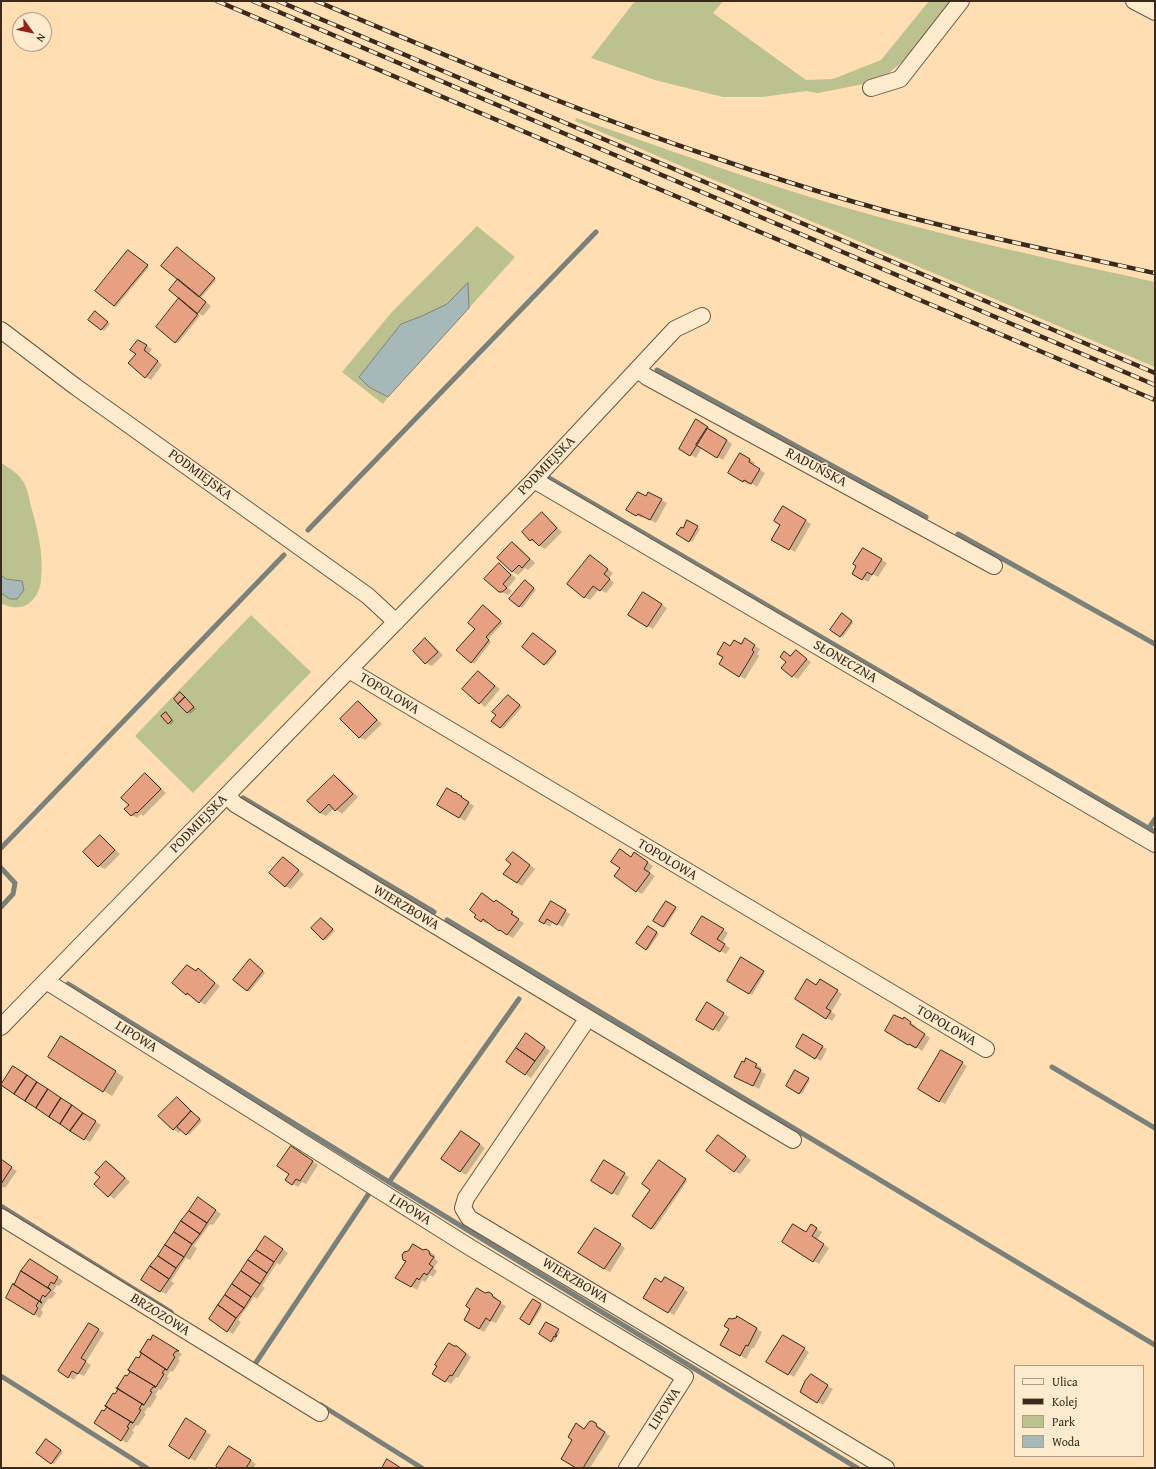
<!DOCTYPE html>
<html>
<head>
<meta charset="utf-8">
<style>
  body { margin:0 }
  #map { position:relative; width:1156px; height:1469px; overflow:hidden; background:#fedeb2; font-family:"Gentium Book Plus",serif }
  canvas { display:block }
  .frame { position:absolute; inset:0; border:2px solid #392a1d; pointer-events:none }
  .legend { position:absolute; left:1014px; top:1365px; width:130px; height:92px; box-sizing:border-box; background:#feeacd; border:1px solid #af9d87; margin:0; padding:5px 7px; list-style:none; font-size:12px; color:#392a1d }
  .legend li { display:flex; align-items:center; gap:8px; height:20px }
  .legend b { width:20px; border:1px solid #af9d87 }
  .north { position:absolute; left:12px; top:12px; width:40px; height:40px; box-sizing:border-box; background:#feeacd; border:1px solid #af9d87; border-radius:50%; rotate:123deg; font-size:11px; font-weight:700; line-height:16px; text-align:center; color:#392a1d }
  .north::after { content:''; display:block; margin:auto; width:14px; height:18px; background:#8f2418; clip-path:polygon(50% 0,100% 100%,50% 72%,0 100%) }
</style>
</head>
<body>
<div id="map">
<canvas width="1156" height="1469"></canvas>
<div class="frame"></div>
<ul class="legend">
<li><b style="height:5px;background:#feeacd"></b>Ulica</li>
<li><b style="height:5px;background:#392a1d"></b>Kolej</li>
<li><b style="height:11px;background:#bcc28f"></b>Park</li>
<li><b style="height:11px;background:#a6b9b8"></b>Woda</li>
</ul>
<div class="north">N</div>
</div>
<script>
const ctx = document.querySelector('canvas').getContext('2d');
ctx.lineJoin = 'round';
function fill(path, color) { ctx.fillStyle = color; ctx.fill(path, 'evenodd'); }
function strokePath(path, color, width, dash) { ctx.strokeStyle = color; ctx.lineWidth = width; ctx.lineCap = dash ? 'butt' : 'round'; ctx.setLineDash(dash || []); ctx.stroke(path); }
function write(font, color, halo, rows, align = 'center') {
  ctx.font = font + ' "Gentium Book Plus",serif'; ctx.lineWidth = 3; ctx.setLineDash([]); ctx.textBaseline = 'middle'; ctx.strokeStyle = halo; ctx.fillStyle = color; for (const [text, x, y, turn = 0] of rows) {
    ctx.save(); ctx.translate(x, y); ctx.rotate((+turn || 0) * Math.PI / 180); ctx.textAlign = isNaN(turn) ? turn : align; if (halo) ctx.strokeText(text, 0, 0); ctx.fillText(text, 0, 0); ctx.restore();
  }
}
fill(new Path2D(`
  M635 1H723L713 13 806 80 833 79 881 60 929 1H952L907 58 884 77 864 84 818 93 806 91 762 97H723L655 80 591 58Z
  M576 118C664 148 751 180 840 206 944 236 1049 259 1155 282V367L575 121Z
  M477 226 515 257 469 308 468 284 447 304 422 316 401 324 369 387 388 397 383 404 342 372 391 313Z
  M1 463C11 469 20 474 25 485 28 491 29 497 30 503 37 527 44 553 41 579 41 590 34 602 24 606 15 609 8 607 1 603V593L10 599 22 581 6 579 1 575Z
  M251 615 311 672 193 793 135 736Z`), '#bcc28f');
const water = new Path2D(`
  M468 283 469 308 388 397 369 387 359 377 401 324 422 316 447 304Z
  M1 575 6 579 22 581 24 590 17 599H10L1 593Z`);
fill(water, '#a6b9b8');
strokePath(water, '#7a807a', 1);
fill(new Path2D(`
  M179 250 216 280 201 298 211 306 203 316 197 312 196 313 200 316 178 343 175 342 180 298 178 281Z
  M131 253 149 267 116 307 114 306Z
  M98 314 110 324 104 331 90 320Z
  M139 341 152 349 149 353 162 365 151 380 146 377 137 354Z
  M703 424 732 444 723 460 702 447 696 458 681 449Z
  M741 454 755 463 753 466 765 473 757 487 750 482 749 485 729 473Z
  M649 493 667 503 656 523 643 516 642 518 627 510 646 497Z
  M783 507 811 524 795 552 772 539 781 524Z
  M542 514 547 517 562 532 545 549 530 540Z
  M688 521 700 529 692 542 678 534 683 529Z
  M513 543 518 546 535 563 528 570 525 568 518 575 513 572 498 558Z
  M864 549 887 563 878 577 873 574 868 582 853 573Z
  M596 560 613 573 609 578 614 583 606 593 599 589 590 600 584 597Z
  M499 564 516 578 508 588 512 591 508 595 499 591Z
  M527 583 536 590 522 608 510 599Z
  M649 596 667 608 653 629 648 626Z
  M486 608 503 623 488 639 491 642 474 664 472 662 477 629Z
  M844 616 853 623 843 637 840 636Z
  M536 636 557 653 547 665 545 664Z
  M425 640 431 643 443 655 432 666 426 663Z
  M745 640 760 649 757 654 759 656 745 679 720 664 730 647 742 645Z
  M796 651 811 662 798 679 793 676 791 657Z
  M478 672 500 689 485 707 463 689Z
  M183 695 196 709 190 714 175 699Z
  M511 698 522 707 503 729 493 720Z
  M359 703 364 706 382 724 365 740 359 737Z
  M166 713 174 721 171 725 168 723Z
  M146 774 151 778 166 793 143 816 141 814 137 818 132 815 130 805Z
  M334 776 340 779 358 797 342 814 334 808 326 816 320 813Z
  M453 793 474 806 465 821 438 804Z
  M100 836 105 840 120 854 105 869 99 866 85 852Z
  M620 850 632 858 640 857 653 866 649 872 655 876 642 894 637 891 622 868Z
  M518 856 535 869 522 886 517 883 512 864Z
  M284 858 304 874 291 889 285 886Z
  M667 902 677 909 665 928 654 921Z
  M495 903 502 905 517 916 516 918 524 923 513 938 499 930 489 922 487 924 476 917Z
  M551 903 570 914 563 927 553 921 550 927 540 921Z
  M702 917 728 933 722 943 730 948 726 954 692 934Z
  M323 920 335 931 326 940 324 939Z
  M648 927 659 934 648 950 637 943Z
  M742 959 765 973 752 995 728 980Z
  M252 962 265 973 249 992 247 990Z
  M198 970 220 986 205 1005 193 996 192 997 186 994Z
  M821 980 842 994 831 1012 836 1015 832 1021 796 999 817 986Z
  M707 1004 729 1017 719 1032 698 1020Z
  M904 1019 916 1026 915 1028 930 1038 922 1051 915 1046 914 1048 886 1031Z
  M804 1036 827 1049 821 1061 797 1047Z
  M531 1038 550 1051 531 1078 507 1061Z
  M70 1043 124 1077 112 1096 104 1091Z
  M941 1051 967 1066 945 1104 919 1089Z
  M746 1059 762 1068 760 1071 766 1074 759 1089 735 1076Z
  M795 1071 810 1080 802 1094 787 1086Z
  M177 1098 182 1101 202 1121 189 1135 181 1130 179 1133 173 1129Z
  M66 1102 101 1125 90 1142 84 1139Z
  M466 1135 485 1148 466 1175 442 1158Z
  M724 1140 751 1160 740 1174 734 1171Z
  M297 1150 318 1165 306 1184 302 1182 298 1187 286 1180 291 1174Z
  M1 1160 12 1167V1168L17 1171 5 1188 1 1186Z
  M107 1162 112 1165 130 1182 114 1199 96 1184 102 1177Z
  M604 1162 629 1177 618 1196 593 1181Z
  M661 1163 687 1181 654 1230 633 1216 652 1190Z
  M204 1202 221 1214 213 1225 210 1224 194 1246 197 1248 190 1260 186 1258 171 1281 174 1283 166 1294 160 1291Z
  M811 1226 822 1232 817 1240 829 1248 819 1264 784 1242 806 1233Z
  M601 1232 625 1248 610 1272 604 1269Z
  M271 1241 288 1253 280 1265 277 1263 262 1286 265 1288 257 1299 254 1297 238 1320 241 1322 233 1334 210 1319Z
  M426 1250 435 1255V1259L438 1261 434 1268 437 1271 433 1277 430 1275 425 1282 422 1280 417 1290 397 1277 423 1251Z
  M31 1260 63 1281 59 1286 57 1285 53 1291 56 1293 51 1299 49 1298 45 1303 41 1310 43 1312 40 1318 7 1297Z
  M665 1278 688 1292 674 1315 644 1297 662 1284Z
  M488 1293 497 1298 498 1302 506 1306 496 1323 491 1321 484 1332 465 1320 485 1294Z
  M533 1300 542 1307 531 1325 521 1319Z
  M738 1317 762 1332 754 1348H752L746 1359 721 1344Z
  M547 1323 560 1332 557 1337 559 1338 557 1337 554 1342 540 1334Z
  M94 1327 104 1333 86 1362 91 1365 84 1376 78 1373 74 1380 59 1371Z
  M784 1336 809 1352 794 1377 768 1361Z
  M159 1340 182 1354 178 1359 180 1360 173 1372 170 1371 167 1377 169 1378 161 1390 159 1389 155 1395 157 1396 150 1408 148 1407 144 1413 146 1414 138 1426 136 1425 132 1431 134 1432 127 1443 95 1423 104 1413 139 1359Z
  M454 1347H457L463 1350 471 1357 458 1378 456 1377 451 1384 434 1374Z
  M811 1376 833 1389 823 1405 801 1392Z
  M186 1420 211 1435 195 1461 170 1446Z
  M592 1422 601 1428 602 1431 610 1436 590 1468H578L585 1430Z
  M48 1442 63 1452 54 1464 51 1463Z
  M235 1450 256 1464 253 1468H220Z`), '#0003');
strokePath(new Path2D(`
  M657 370 926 517
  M549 478 1155 832
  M308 530 596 232
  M958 534 1155 644
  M243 798 434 912
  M1149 828 1155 819
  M1 848 284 555
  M1 868 15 883 13 894 1 907
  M447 920 1155 1345
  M68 984 389 1182 857 1468
  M1052 1067 1155 1128
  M389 1182 519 999
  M1 1206 171 1312
  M255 1364 368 1195
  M1 1376 147 1468
  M321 1405 422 1468`), '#7a807a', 5);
const building = new Path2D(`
  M177 247 215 278 199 297 161 266Z
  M128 250 148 265 114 306 95 291Z
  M178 279 206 302 197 314 169 290Z
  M179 298 198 314 175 343 156 327Z
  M95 311 108 322 101 330 88 320Z
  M138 340 147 345 144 350 158 361 145 378 128 363 136 354 130 350Z
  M696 419 708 427 690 456 679 449Z
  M707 428 727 440 717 458 696 445Z
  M740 453 750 459 749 462 760 469 751 484 744 480 743 482 728 473Z
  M638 492 646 496 648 492 662 499 650 520 638 514 636 516 626 510Z
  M783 506 806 520 789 550 771 540 780 525 774 521Z
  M542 512 557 528 539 546 532 539 530 541 522 532Z
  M687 520 698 526 689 542 676 534 681 527 683 528Z
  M512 542 530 559 522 568 519 565 512 572 497 558Z
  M863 548 882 559 872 575 867 572 862 580 852 574 856 566 853 564Z
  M590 555 608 569 604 574 610 579 600 591 593 586 584 598 567 584Z
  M499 563 511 575 503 584 507 588 502 592H499L484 579Z
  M525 580 534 588 519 607 509 599Z
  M643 592 662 604 647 627 628 615Z
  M483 605 501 621 486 637 489 640 471 663 456 650 475 629 468 623Z
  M842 613 852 621 840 637 830 630Z
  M533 633 556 651 544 665 522 647Z
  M425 638 438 652 425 664 413 651Z
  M745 638 755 645 752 650 754 652 739 677 719 664 723 657 717 654 724 642 730 646 734 640 741 644Z
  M796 650 807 659 792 677 781 668 786 662 780 657 784 651 790 656Z
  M478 671 495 686 479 704 462 689Z
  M180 692 185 697 178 704 174 699Z
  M508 695 520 705 500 728 491 721 496 715 492 712Z
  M185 697 194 707 187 713 178 704Z
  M358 701 377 720 359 738 340 719Z
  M166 712 172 720 168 724 161 716Z
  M145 773 161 789 137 813 136 812 131 816 124 809 129 805 121 798Z
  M334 775 353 794 335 811 329 804 320 813 307 801Z
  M447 788 455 793 456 792V793L461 796H462L461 797 469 802 459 818 437 805Z
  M100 835 115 850 98 867 83 852Z
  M620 849 631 857 634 852 648 862 644 869 650 873 636 892 614 876 620 868 611 862Z
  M513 852 530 865 517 883 503 874 511 864 506 860Z
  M283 857 299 870 285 887 269 873Z
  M482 893 494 902 496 900 513 912 511 914 519 919 507 935 500 930 499 931 483 919 481 922 474 917 476 915 470 910Z
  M551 901 566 910 557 925 547 919 544 924 539 921Z
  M666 901 676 907 663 927 653 921Z
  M702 916 724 929 717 939 725 944 720 952 691 934Z
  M321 918 333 929 323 940 311 928Z
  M648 926 657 932 646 950 636 943Z
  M741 957 764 971 749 994 727 981Z
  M250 959 263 971 247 991 233 980Z
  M187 965 196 971 198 968 215 983 199 1003 187 993 186 995 172 983Z
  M807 979 816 985 820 979 838 990 826 1008 831 1011 826 1019 795 999Z
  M707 1002 724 1013 713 1030 696 1020Z
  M894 1015 903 1019 904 1017 911 1022 910 1024 925 1034 916 1048 909 1044 908 1045 885 1031Z
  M526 1033 545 1047 535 1061 516 1048Z
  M803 1034 823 1046 815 1059 796 1047Z
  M61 1036 116 1071 103 1092 48 1057Z
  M516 1048 535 1061 525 1075 506 1062Z
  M941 1050 963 1062 939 1102 918 1089Z
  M746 1058 757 1064 755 1067 761 1070 753 1086 734 1077 742 1061 744 1062Z
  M13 1066 27 1075 14 1094 1 1085Z
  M795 1070 809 1078 799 1094 786 1086Z
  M27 1075 37 1082 25 1101 14 1094Z
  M37 1082 48 1089 36 1108 25 1101Z
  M48 1089 61 1098 49 1117 36 1108Z
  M177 1097 191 1111 173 1130 158 1116Z
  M61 1098 72 1105 60 1124 49 1117Z
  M72 1105 83 1113 70 1131 60 1124Z
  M191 1111 200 1119 186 1135 177 1127Z
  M83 1113 96 1121 84 1140 70 1131Z
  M461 1131 480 1144 460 1172 441 1159Z
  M718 1135 746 1156 734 1172 706 1151Z
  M291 1146 313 1161 300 1181 296 1179 292 1185 285 1180 289 1174 277 1166Z
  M1 1159 12 1167 1 1184Z
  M604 1160 625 1173 612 1194 591 1181Z
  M659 1160 686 1179 651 1229 632 1216 650 1190 642 1184Z
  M106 1161 125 1178 108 1197 94 1184 100 1177 95 1173Z
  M198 1197 216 1210 207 1223 189 1211Z
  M189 1211 207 1223 200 1234 181 1221Z
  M181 1221 200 1234 192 1244 174 1232Z
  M793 1224 806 1232 811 1224 817 1228 812 1236 824 1244 813 1262 782 1242Z
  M595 1228 621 1244 604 1269 578 1253Z
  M174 1232 192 1244 184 1257 165 1245Z
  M265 1236 283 1249 274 1262 256 1250Z
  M413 1244 423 1250 426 1249 429 1251 430 1255 434 1257 429 1264 433 1267 427 1275 424 1273 419 1280 417 1278 411 1287 395 1278 406 1261 403 1260 402 1255 404 1252 408 1251Z
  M165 1245 184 1257 176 1268 158 1256Z
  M256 1250 274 1262 267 1273 248 1260Z
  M158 1256 176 1268 169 1279 150 1266Z
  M30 1259 58 1277 54 1284 51 1282 48 1287 51 1290 21 1271Z
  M248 1260 267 1273 260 1284 241 1271Z
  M150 1266 169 1279 160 1292 141 1280Z
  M21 1271 51 1290 45 1297 43 1295 40 1300 42 1303 13 1284H14Z
  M241 1271 260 1284 251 1297 232 1284Z
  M665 1277 684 1288 668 1313 643 1298 655 1278 661 1282Z
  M13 1284 42 1303 39 1301 36 1306 38 1308 34 1315 6 1298Z
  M232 1284 251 1297 244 1308 225 1295Z
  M477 1288 485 1293 489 1292 492 1294 493 1297 501 1302 490 1321 486 1318 479 1329 464 1320 470 1309 466 1306Z
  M225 1295 244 1308 236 1318 218 1305Z
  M533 1299 541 1304 529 1325 520 1319Z
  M218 1305 236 1318 227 1332 209 1319Z
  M737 1316 757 1328 748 1346 746 1345 740 1356 720 1345 729 1329 724 1326 729 1318 731 1319 736 1318Z
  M546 1322 559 1329 555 1335H557L556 1337 554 1336 551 1342 539 1334Z
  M89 1323 99 1329 81 1358 86 1361 78 1374 72 1371 68 1378 58 1371Z
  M153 1335 179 1351H176L173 1355 175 1357 167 1370 140 1352 148 1339 150 1340Z
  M783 1335 805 1348 788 1375 766 1362Z
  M449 1343 454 1346H457L466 1354 452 1376 450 1375 445 1382 432 1374 437 1366 435 1365Z
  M140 1352 167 1370 165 1369 162 1373 164 1374 156 1387 128 1370 136 1357 139 1358 141 1354Z
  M128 1370 156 1387H153L150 1391 152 1392 144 1405 117 1388 125 1375 127 1376 130 1372Z
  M811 1374 828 1385 817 1403 800 1392 805 1381Z
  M116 1388 144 1405 142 1404 139 1409 141 1410 133 1423 105 1406 113 1393 115 1394 118 1389Z
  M105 1406 133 1423 130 1422 127 1427 129 1428 121 1441 94 1423 102 1410 104 1411 107 1407Z
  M186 1418 206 1431 189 1459 169 1446Z
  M592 1421 596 1423 597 1427 605 1432 583 1468H576L561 1459 572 1440 568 1437 576 1423 584 1429 589 1422Z
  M46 1439 61 1450 51 1464 36 1453Z
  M229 1446 251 1460 246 1468H218L216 1466Z
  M387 1459 401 1468H382Z`);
fill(building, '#e5a182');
strokePath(building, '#392a1d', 1);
const street = new Path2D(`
  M1134 1 1155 12
  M871 88 900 79 961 1
  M1 330 76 387 368 596 396 622
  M638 370 647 377 994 566
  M534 480 1155 844
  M349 670 986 1049
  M227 795 235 804 588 1018 466 1198 463 1208 469 1218 886 1468
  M46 981 471 1248 685 1377 627 1468
  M588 1018 793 1140
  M1 1027 534 480 675 329 702 316
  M1 1217 320 1413`);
strokePath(street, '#6a5742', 18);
strokePath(street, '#feeacd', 16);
const rail = new Path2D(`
  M217 1 1155 400
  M253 1 1155 385
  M278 1 1155 373
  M316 1C447 56 578 112 713 157 802 188 894 215 986 236 1042 249 1099 261 1155 273`);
strokePath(rail, '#392a1d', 4.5);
strokePath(rail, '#feeacd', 3, [9]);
write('14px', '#392a1d', '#feeacd', [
  ["PODMIEJSKA",547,466,-46],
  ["RADUŃSKA",816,468,28],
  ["PODMIEJSKA",200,475,36],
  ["SŁONECZNA",845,662,30],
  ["TOPOLOWA",389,694,31],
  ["PODMIEJSKA",199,824,-46],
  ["TOPOLOWA",667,860,31],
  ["WIERZBOWA",406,908,31],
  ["TOPOLOWA",946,1026,30],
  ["LIPOWA",136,1037,32],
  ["LIPOWA",410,1210,32],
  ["WIERZBOWA",575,1281,31],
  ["BRZOZOWA",160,1315,32],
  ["LIPOWA",665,1409,-57]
]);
</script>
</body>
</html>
